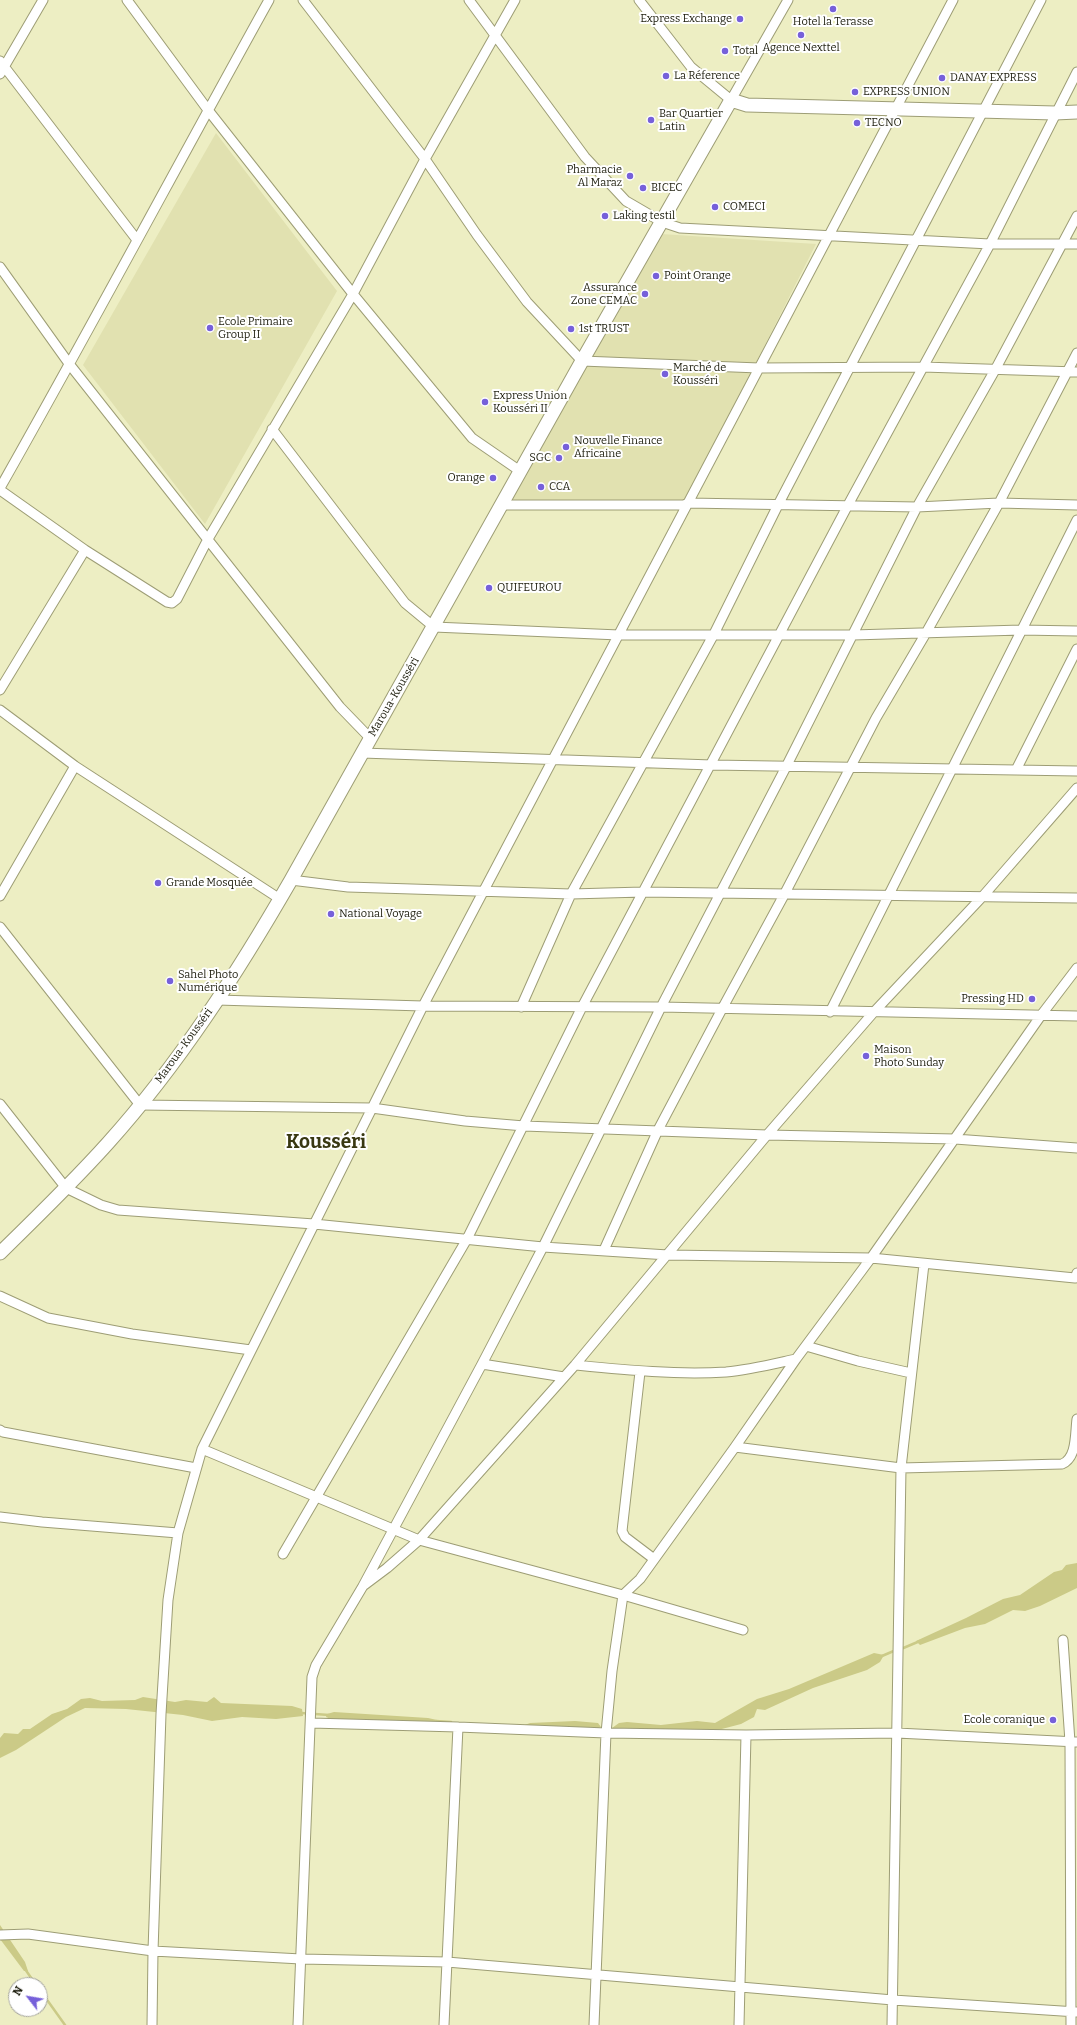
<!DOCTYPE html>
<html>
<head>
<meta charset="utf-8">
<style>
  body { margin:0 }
  #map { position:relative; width:1077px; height:2025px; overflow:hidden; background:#edeec3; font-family:Bitter,serif }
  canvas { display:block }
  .north { position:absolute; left:8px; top:1977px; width:40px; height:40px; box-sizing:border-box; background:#fff; border:1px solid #a5a59e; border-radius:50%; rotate:301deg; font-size:11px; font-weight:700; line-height:16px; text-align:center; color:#1d1d0d }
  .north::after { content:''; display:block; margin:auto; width:14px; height:18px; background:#7660da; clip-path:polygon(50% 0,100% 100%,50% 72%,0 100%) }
</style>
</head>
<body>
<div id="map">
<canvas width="1077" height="2025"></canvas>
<div class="north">N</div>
</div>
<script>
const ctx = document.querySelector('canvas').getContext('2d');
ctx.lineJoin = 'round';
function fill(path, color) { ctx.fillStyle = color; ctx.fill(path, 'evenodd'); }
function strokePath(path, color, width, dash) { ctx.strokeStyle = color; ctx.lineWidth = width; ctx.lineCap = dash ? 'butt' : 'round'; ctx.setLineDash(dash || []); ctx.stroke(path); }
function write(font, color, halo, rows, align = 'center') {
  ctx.font = font + ' Bitter,serif'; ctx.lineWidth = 4; ctx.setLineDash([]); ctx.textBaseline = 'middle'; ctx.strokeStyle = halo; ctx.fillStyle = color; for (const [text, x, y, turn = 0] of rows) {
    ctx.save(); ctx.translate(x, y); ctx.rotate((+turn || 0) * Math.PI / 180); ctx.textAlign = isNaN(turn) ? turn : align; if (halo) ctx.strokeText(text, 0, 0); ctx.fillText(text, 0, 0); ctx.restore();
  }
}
fill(new Path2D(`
  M216 133 337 291 205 524 83 365Z
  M661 234 816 244 684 505 506 504Z`), '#e1e1b0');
fill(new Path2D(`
  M1077 1563V1588L1040 1606 1025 1611 1013 1610 985 1624 965 1628 920 1645 916 1641 966 1618 1003 1599 1020 1595 1054 1572 1062 1570 1066 1565Z
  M874 1653 884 1655 880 1662 867 1670 813 1688 765 1710 757 1709 754 1717 741 1724 718 1730 665 1731 639 1728 614 1730 612 1728 619 1723 627 1722 661 1725 697 1721 715 1723 757 1699 789 1689Z
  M143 1697 175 1702 186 1700 207 1702 214 1697 221 1703 292 1706 302 1709 303 1716 276 1719 242 1717 212 1721 183 1715 126 1709 85 1708 66 1717 16 1750 0 1758V1738L4 1733 18 1734 23 1729H30L52 1714 67 1709 81 1699 90 1698 102 1701 135 1700Z
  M334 1712 428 1718 437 1720 439 1724 331 1719 326 1717 327 1714Z
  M575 1721 598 1723 601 1727 595 1729 522 1726 530 1723Z
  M0 1925 25 1962 28 1971H24L0 1939Z`), '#cbca87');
strokePath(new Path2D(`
  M901 1649 920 1641
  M882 1656 896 1650
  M301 1713 329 1715
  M436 1721 451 1722
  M25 1969 36 1985
  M40 1990 65 2025`), '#cbca87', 2.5);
const minor = new Path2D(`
  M127 0 208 110 353 294 472 438 520 471
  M303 0 425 159 477 235 527 302 582 361 759 368 923 367 1077 372
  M469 0 585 157 626 201 662 222 680 228 990 244H1077
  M639 0 691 67 731 100 788 0
  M0 61 137 240
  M0 74 43 0
  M0 267 70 365 340 707 370 738
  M272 429 405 603 434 627 619 635H853L1021 630 1077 631
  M0 488C92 326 179 162 269 0
  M0 490 85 550 167 602 172 603 177 599 208 539 353 294 425 159 515 0
  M501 505H684L688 503 917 507 999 503 1077 505
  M0 690 85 550
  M0 710 75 766 280 899
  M362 753 712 765 1077 771
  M1016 770 1077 649
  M291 880 348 887 571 894 643 892 1077 898
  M0 896 75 766
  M0 927 140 1105 372 1108 465 1121 524 1126 767 1135 955 1139 1077 1148
  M217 1000 423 1006 661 1007 1077 1016
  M521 1007 571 894 714 634 778 505 1041 0
  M830 1012 1077 520
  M0 1104 66 1188 101 1205 118 1210 314 1224 543 1247 668 1255 871 1258 1075 1278 1077 1273
  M604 1250 658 1130 722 1009 784 895 876 718 926 633 999 503 1077 353
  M0 1296 48 1318 132 1334 251 1350
  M806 1346 858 1361 911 1373
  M482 1364 564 1377
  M575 1365C626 1370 675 1375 726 1372 749 1370 773 1364 796 1359
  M640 1372 622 1531 625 1537 654 1559
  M0 1430 3 1432 196 1468
  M735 1447 901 1468 1062 1464C1077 1458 1075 1434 1077 1419
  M202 1449 419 1540 623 1595 743 1630
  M0 1517 42 1522 178 1533
  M283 1554 467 1239 582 1007 848 505 990 244 1077 72
  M363 1586 482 1364 543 1247 661 1007 787 765 917 507 995 370 1077 216
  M1063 1640 1070 1742 1071 2025
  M311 1723 458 1727 606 1733 746 1735 897 1733 1077 1742
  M0 1935 28 1934 153 1951 161 1714 168 1600 178 1533 202 1449 423 1006 953 0
  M152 2025 153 1951 301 1959 447 1962 893 2000 1077 2012
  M298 2025 312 1677 316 1665 363 1586 387 1568 419 1540 575 1365 767 1135 873 1013 983 896 1077 788
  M444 2025 458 1727
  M594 2025 606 1733 612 1671 623 1595 640 1579 735 1447 796 1359 871 1258 1042 1014 1077 968
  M739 2025 746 1735
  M892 2025 901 1468 924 1264`);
const highway = new Path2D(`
  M0 1253C37 1217 74 1181 108 1143 179 1064 238 972 291 880L582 361 731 100 747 105 1055 113 1077 112`);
strokePath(minor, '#9d9d75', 11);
strokePath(highway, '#9d9d75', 15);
strokePath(minor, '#fff', 9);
strokePath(highway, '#fff', 13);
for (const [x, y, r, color] of [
  [833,9,4,"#7660da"],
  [740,19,4,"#7660da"],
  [801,35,4,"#7660da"],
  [725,51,4,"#7660da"],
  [666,76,4,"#7660da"],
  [942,78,4,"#7660da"],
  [855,92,4,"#7660da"],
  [651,120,4,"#7660da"],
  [857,123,4,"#7660da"],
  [630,176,4,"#7660da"],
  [643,188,4,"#7660da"],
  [715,207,4,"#7660da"],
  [605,216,4,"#7660da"],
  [656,276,4,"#7660da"],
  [645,294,4,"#7660da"],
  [210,328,4,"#7660da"],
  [571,329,4,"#7660da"],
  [665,374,4,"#7660da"],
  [485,402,4,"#7660da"],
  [566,447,4,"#7660da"],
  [559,458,4,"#7660da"],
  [493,478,4,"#7660da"],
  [541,487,4,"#7660da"],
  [489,588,4,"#7660da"],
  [158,883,4,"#7660da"],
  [331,914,4,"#7660da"],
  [170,981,4,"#7660da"],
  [1032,999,4,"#7660da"],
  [866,1056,4,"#7660da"],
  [1053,1720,4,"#7660da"]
]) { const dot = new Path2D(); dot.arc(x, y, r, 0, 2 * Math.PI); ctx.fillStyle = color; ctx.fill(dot); strokePath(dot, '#fff', 1.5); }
write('11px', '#1d1d0d', '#fff', [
  ["Express Exchange",732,19,"right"],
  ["Hotel la Terasse",833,22,"center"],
  ["Agence Nexttel",801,48,"center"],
  ["Total",733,51],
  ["La Réference",674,76],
  ["DANAY EXPRESS",950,78],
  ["EXPRESS UNION",863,92],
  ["Bar Quartier",659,114],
  ["Latin",659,127],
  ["TECNO",865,123],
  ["Pharmacie",622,170,"right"],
  ["Al Maraz",622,183,"right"],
  ["BICEC",651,188],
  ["COMECI",723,207],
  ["Laking testil",613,216],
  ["Point Orange",664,276],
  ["Assurance",637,288,"right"],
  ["Zone CEMAC",637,301,"right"],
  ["Ecole Primaire",218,322],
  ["Group II",218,335],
  ["1st TRUST",579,329],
  ["Marché de",673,368],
  ["Kousséri",673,381],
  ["Express Union",493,396],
  ["Kousséri II",493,409],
  ["Nouvelle Finance",574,441],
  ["Africaine",574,454],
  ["SGC",551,458,"right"],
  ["Orange",485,478,"right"],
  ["CCA",549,487],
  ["QUIFEUROU",497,588],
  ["Grande Mosquée",166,883],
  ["National Voyage",339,914],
  ["Sahel Photo",178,975],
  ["Numérique",178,988],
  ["Pressing HD",1024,999,"right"],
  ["Maison",874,1050],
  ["Photo Sunday",874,1063],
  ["Ecole coranique",1045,1720,"right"]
], 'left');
write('11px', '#1d1d0d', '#fff', [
  ["Maroua-Kousséri",394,697,-60],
  ["Maroua-Kousséri",184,1046,-54]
]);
write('bold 19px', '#393812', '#fff', [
  ["Kousséri",326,1143]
]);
</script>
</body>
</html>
